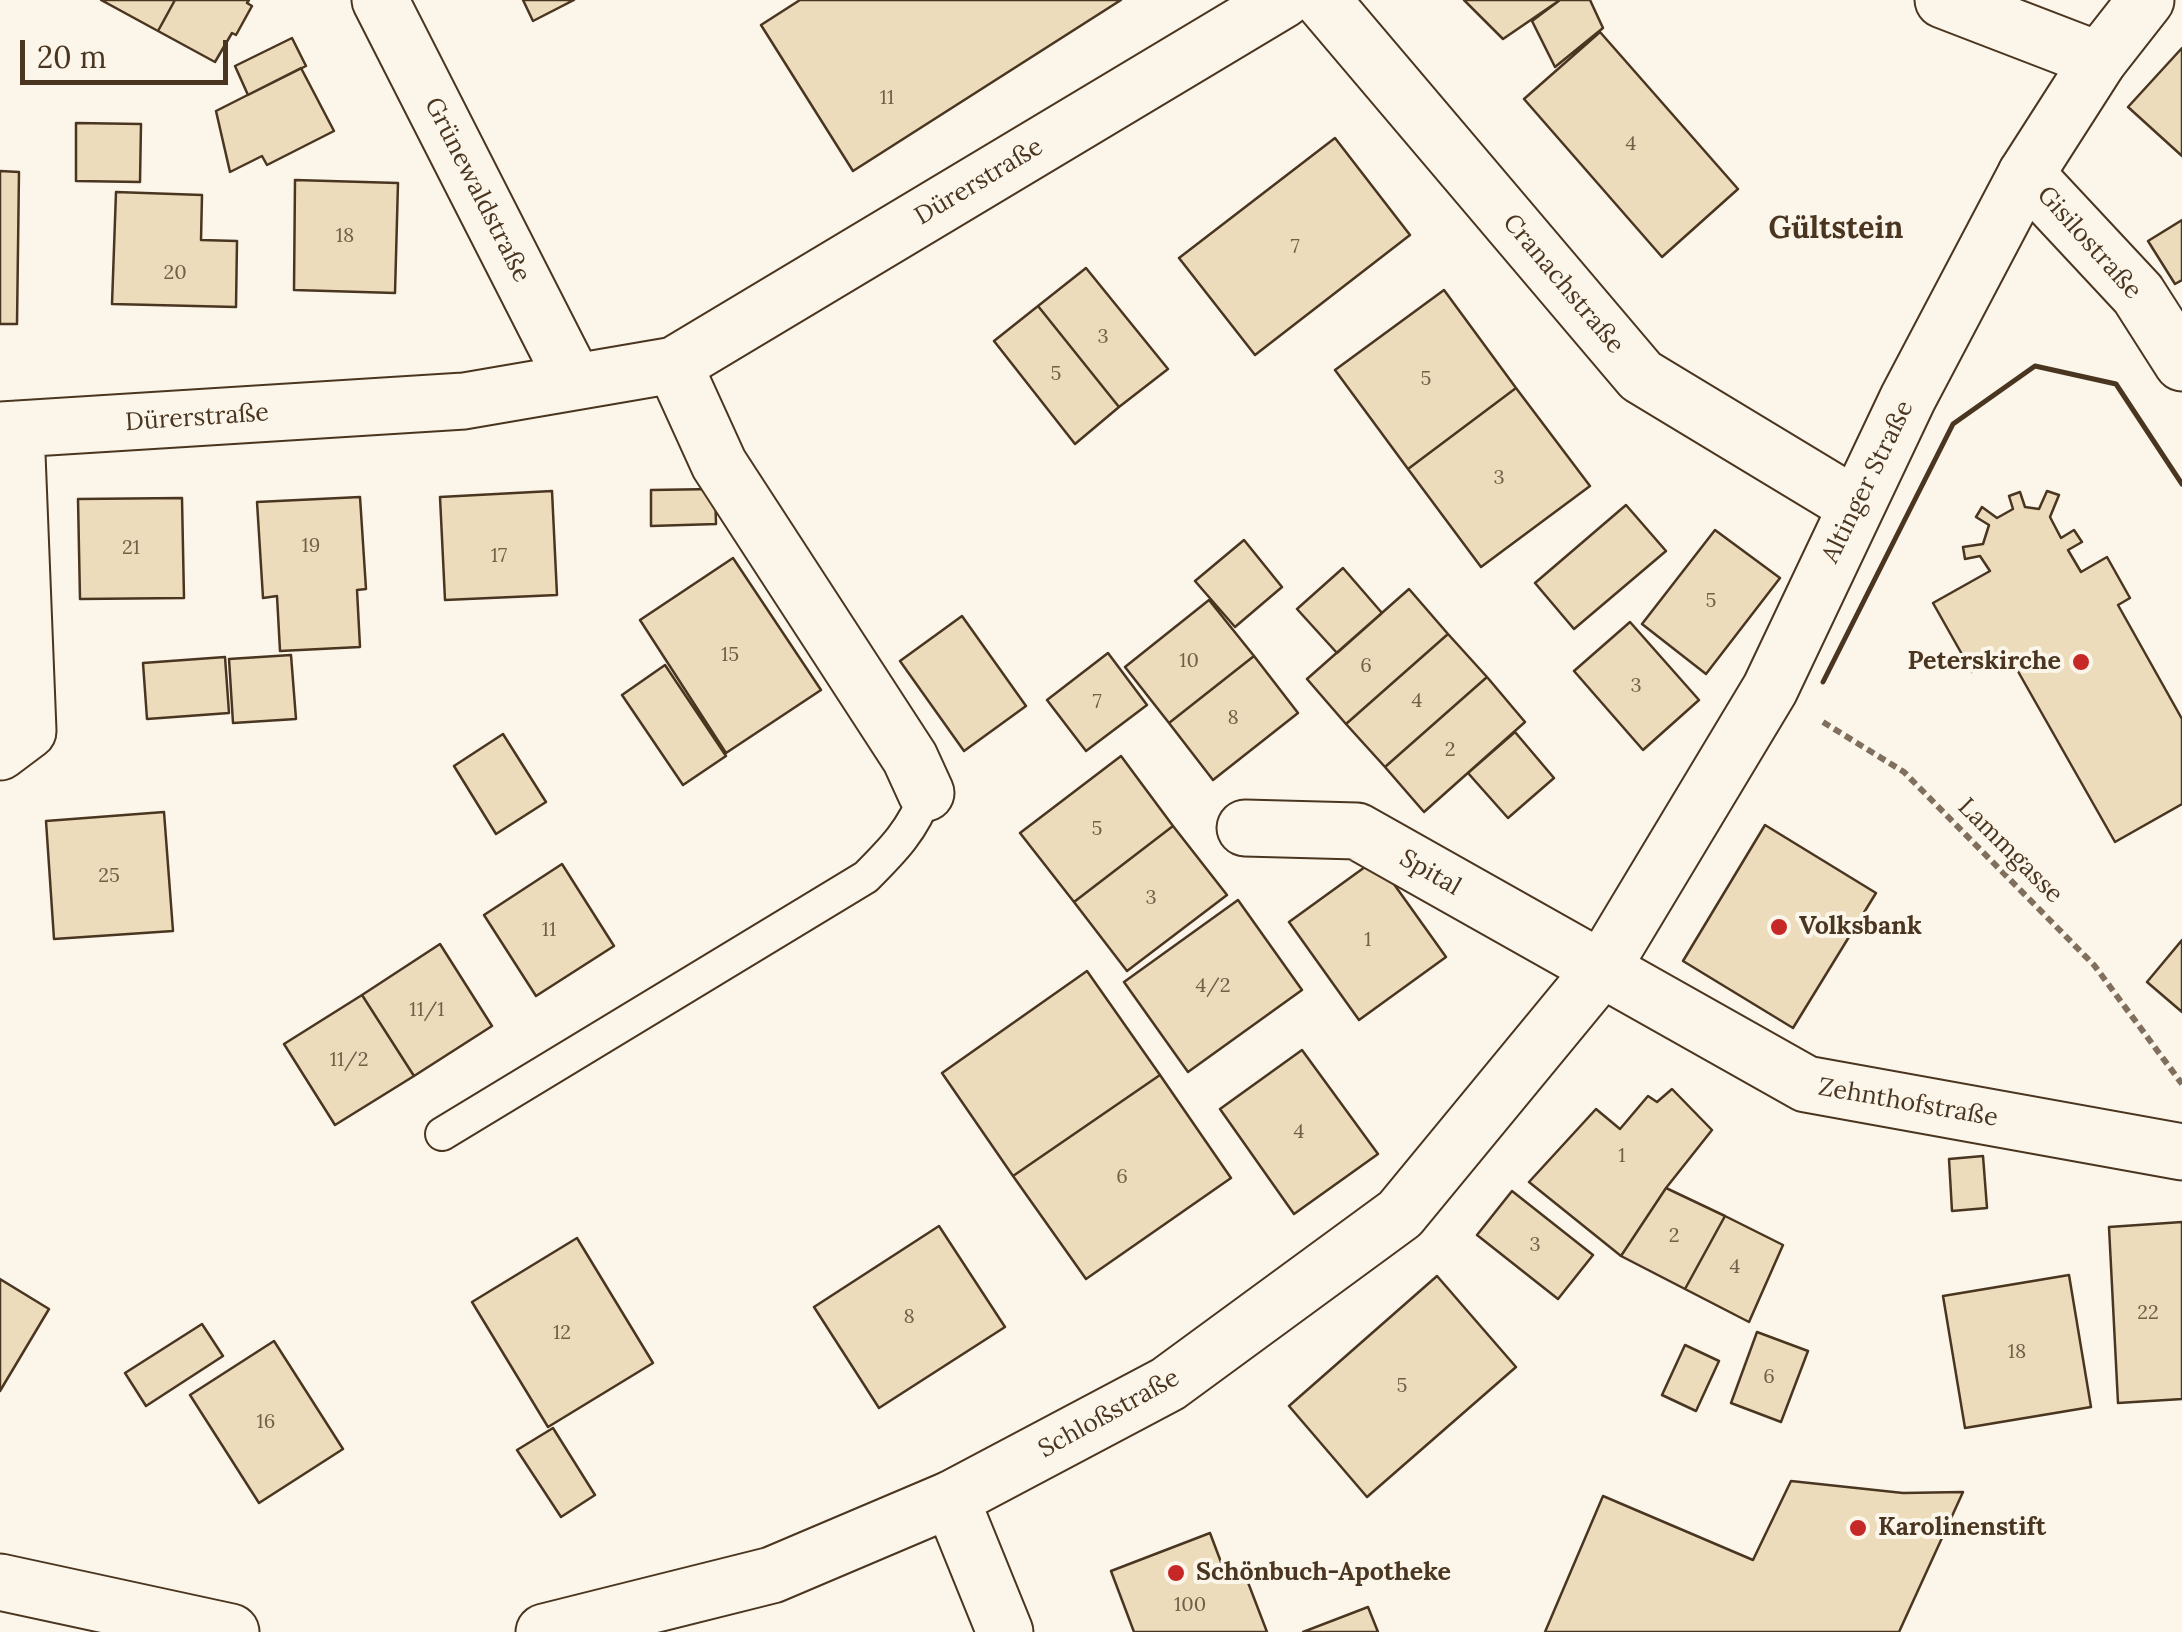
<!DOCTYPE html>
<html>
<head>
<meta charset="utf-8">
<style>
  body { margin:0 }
  #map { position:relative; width:2182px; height:1632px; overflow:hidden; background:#fbf6e9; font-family:Lora,serif }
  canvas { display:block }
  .scale { position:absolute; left:20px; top:40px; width:208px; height:45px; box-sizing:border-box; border:5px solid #4a3520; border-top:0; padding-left:12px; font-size:30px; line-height:35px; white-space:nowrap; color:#4a3520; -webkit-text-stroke:8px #fbf6e9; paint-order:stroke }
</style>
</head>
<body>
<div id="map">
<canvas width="2182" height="1632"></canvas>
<div class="scale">20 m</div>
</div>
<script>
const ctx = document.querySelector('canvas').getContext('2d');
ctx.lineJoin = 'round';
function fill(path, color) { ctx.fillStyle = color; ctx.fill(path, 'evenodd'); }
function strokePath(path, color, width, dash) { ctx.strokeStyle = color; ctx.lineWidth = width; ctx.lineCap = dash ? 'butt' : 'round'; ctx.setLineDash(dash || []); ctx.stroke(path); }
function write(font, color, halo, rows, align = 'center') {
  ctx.font = font + ' Lora,serif'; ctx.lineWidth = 8; ctx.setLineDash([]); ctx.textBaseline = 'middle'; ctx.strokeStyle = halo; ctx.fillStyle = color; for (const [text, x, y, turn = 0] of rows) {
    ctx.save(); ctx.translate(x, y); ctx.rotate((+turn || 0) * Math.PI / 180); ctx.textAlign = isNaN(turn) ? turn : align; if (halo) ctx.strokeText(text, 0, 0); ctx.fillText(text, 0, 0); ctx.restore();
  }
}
const building = new Path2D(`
  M101 0H175L158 31Z
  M175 0H249L247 3 252 6 236 35 232 33 215 62 158 31Z
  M523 0H574L533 21Z
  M800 0H1121L853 171 761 25Z
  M1464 0H1560L1503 39Z
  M1560 0H1590L1603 28 1555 67 1532 21Z
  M1600 32 1738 189 1662 257 1524 99Z
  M292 38 306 66 248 95 235 66Z
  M2182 48V156L2128 107Z
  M301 68 334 131 267 165 262 156 230 172 216 111Z
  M76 123 141 124 140 182 76 181Z
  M1335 138 1410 235 1255 355 1179 258Z
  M0 171 19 172 17 324H0Z
  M295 180 398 183 395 293 294 290Z
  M116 192 202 195 201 240 237 241 236 307 112 304Z
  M2182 220V280L2175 284 2148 241Z
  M1086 268 1168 369 1119 407 1038 306Z
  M1444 290 1516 388 1408 469 1335 370Z
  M1038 306 1119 407 1075 444 994 341Z
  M1516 388 1590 486 1481 567 1408 469Z
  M715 489 716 524 651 526V490Z
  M552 491 557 595 445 600 440 497Z
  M2047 491 2059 495 2050 517 2061 538 2074 530 2082 542 2068 550 2081 572 2107 557 2130 598 2118 605 2182 719V804L2115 842 2007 652 1972 672 1933 603 1990 571 1980 556 1965 559 1963 547 1983 544 1989 525 1976 517 1982 507 1997 518 2013 509 2009 496 2020 492 2025 507 2039 509Z
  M360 497 366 589 357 590 360 647 280 651 277 596 263 598 257 502Z
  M182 498 184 598 80 599 78 499Z
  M1626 505 1666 551 1574 629 1535 583Z
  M1715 530 1780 578 1706 674 1642 624Z
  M1244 540 1282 587 1235 627 1195 581Z
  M733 558 821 690 726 753 640 620Z
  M1343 568 1382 613 1337 653 1297 609Z
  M1409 589 1448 634 1346 724 1307 679Z
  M1209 600 1254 656 1169 723 1125 667Z
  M962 616 1026 706 964 751 900 661Z
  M1630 622 1699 700 1643 750 1574 671Z
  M1448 634 1487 677 1385 767 1346 724Z
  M1108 653 1147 705 1086 751 1047 700Z
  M291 655 296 719 233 723 229 659Z
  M1254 656 1298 713 1213 780 1169 723Z
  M225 657 229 713 147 719 143 663Z
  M665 665 726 756 683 785 622 695Z
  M1487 677 1525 722 1424 812 1385 767Z
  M1515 732 1554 778 1508 818 1468 773Z
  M503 734 546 802 496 834 454 766Z
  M1121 756 1173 826 1074 902 1020 833Z
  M164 812 173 931 54 939 46 821Z
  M1765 825 1876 893 1793 1028 1683 961Z
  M1173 826 1227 895 1127 971 1074 902Z
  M1376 859 1446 957 1359 1020 1289 922Z
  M562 864 614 946 536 996 484 915Z
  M1238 900 1302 990 1188 1072 1124 982Z
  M2182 940V1012L2147 982Z
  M440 944 492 1026 414 1076 362 995Z
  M1087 971 1160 1075 1013 1176 942 1073Z
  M362 995 414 1076 335 1125 284 1044Z
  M1302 1050 1378 1154 1294 1214 1220 1109Z
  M1160 1075 1231 1178 1086 1279 1013 1176Z
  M1672 1089 1712 1130 1666 1188 1621 1256 1529 1182 1596 1109 1620 1129 1648 1096 1657 1102Z
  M1983 1156 1987 1208 1952 1211 1949 1159Z
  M1666 1188 1725 1216 1685 1289 1621 1256Z
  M1512 1191 1593 1255 1558 1299 1477 1235Z
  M1725 1216 1783 1245 1749 1322 1685 1289Z
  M2182 1222V1399L2118 1403 2109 1227Z
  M939 1226 1005 1327 879 1408 814 1307Z
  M577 1238 653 1363 548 1427 472 1302Z
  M2069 1275 2091 1407 1965 1428 1943 1296Z
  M1437 1276 1516 1367 1367 1497 1289 1406Z
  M0 1279 49 1309 0 1391Z
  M202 1324 223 1356 146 1406 125 1373Z
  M1757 1332 1808 1351 1781 1422 1731 1403Z
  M274 1341 343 1449 259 1503 190 1395Z
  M1685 1345 1719 1361 1696 1411 1662 1395Z
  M553 1428 595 1495 561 1517 517 1450Z
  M1791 1481 1903 1493 1963 1492 1899 1632H1545L1603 1496 1753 1560Z
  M1210 1533 1227 1578 1244 1572 1267 1632H1134L1111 1571Z
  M1368 1607 1378 1632H1303Z`);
fill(building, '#ecdcbc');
strokePath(building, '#4a3520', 2.5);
const lane = new Path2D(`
  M442 1134 866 877C892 851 914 829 926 793`);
const street = new Path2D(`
  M380 0 574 381
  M1322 0 1641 376 1856 506
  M1943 0 2099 60
  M2026 174 2138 294 2182 363
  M674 365 719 464 910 758 926 793
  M0 430 464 401 674 365 1283 0
  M0 752 28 731 16 429
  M1245 828 1357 831 1806 1084 2182 1152
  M951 1499 1005 1632`);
const secondary = new Path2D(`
  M0 1582 231 1632
  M544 1632 772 1575 951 1499 1168 1384 1400 1214 1601 970 1770 689 1908 398 2026 174 2099 60 2146 0`);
strokePath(lane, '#4a3520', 36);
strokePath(street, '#4a3520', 59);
strokePath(secondary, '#4a3520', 59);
strokePath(new Path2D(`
  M1823 722 1904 772 2094 965 2182 1084`), '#7f6f5c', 6, [8, 5]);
strokePath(lane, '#fbf6e9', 32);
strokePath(street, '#fbf6e9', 55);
strokePath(secondary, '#fbf6e9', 55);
strokePath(new Path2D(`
  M1823 682 1953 424 2035 366 2116 384 2182 484`), '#4a3520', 5);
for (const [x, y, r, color] of [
  [2081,662,10,"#c62828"],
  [1779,927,10,"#c62828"],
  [1858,1528,10,"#c62828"],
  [1176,1573,10,"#c62828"]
]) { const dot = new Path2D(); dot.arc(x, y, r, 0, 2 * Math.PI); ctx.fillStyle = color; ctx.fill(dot); strokePath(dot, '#fbf6e9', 4); }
write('20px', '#725f47', null, [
  ["11",887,98],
  ["4",1631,144],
  ["18",345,236],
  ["7",1295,247],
  ["20",175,273],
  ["3",1103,337],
  ["5",1056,374],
  ["5",1426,379],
  ["3",1499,478],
  ["19",311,546],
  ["21",131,548],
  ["17",499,556],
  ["5",1711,601],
  ["15",730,655],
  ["10",1189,661],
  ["6",1366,666],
  ["3",1636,686],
  ["4",1417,701],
  ["7",1097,702],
  ["8",1233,718],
  ["2",1450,750],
  ["5",1097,829],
  ["25",109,876],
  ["3",1151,898],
  ["11",549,930],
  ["1",1368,940],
  ["4/2",1213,986],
  ["11/1",427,1010],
  ["11/2",349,1060],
  ["4",1299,1132],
  ["1",1622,1156],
  ["6",1122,1177],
  ["2",1674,1236],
  ["3",1535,1245],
  ["4",1735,1267],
  ["22",2148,1313],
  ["8",909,1317],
  ["12",562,1333],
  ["18",2017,1352],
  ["6",1769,1377],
  ["5",1402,1386],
  ["16",266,1422],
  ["100",1190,1605]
]);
write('25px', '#4a3520', '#fbf6e9', [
  ["Dürerstraße",979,182,-31],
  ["Grünewaldstraße",477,190,63],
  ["Gisilostraße",2089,243,48],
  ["Cranachstraße",1563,284,50],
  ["Dürerstraße",197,418,-4],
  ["Altinger Straße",1868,482,-64],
  ["Lammgasse",2010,851,45],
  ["Spital",1430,873,30],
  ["Zehnthofstraße",1908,1103,10],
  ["Schloßstraße",1109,1414,-29]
]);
write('bold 25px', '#4a3520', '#fbf6e9', [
  ["Peterskirche",2061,662,"right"],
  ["Volksbank",1799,927],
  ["Karolinenstift",1878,1528],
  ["Schönbuch-Apotheke",1196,1573]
], 'left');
write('bold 30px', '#4a3520', '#fbf6e9', [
  ["Gültstein",1836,229]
]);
</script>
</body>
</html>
